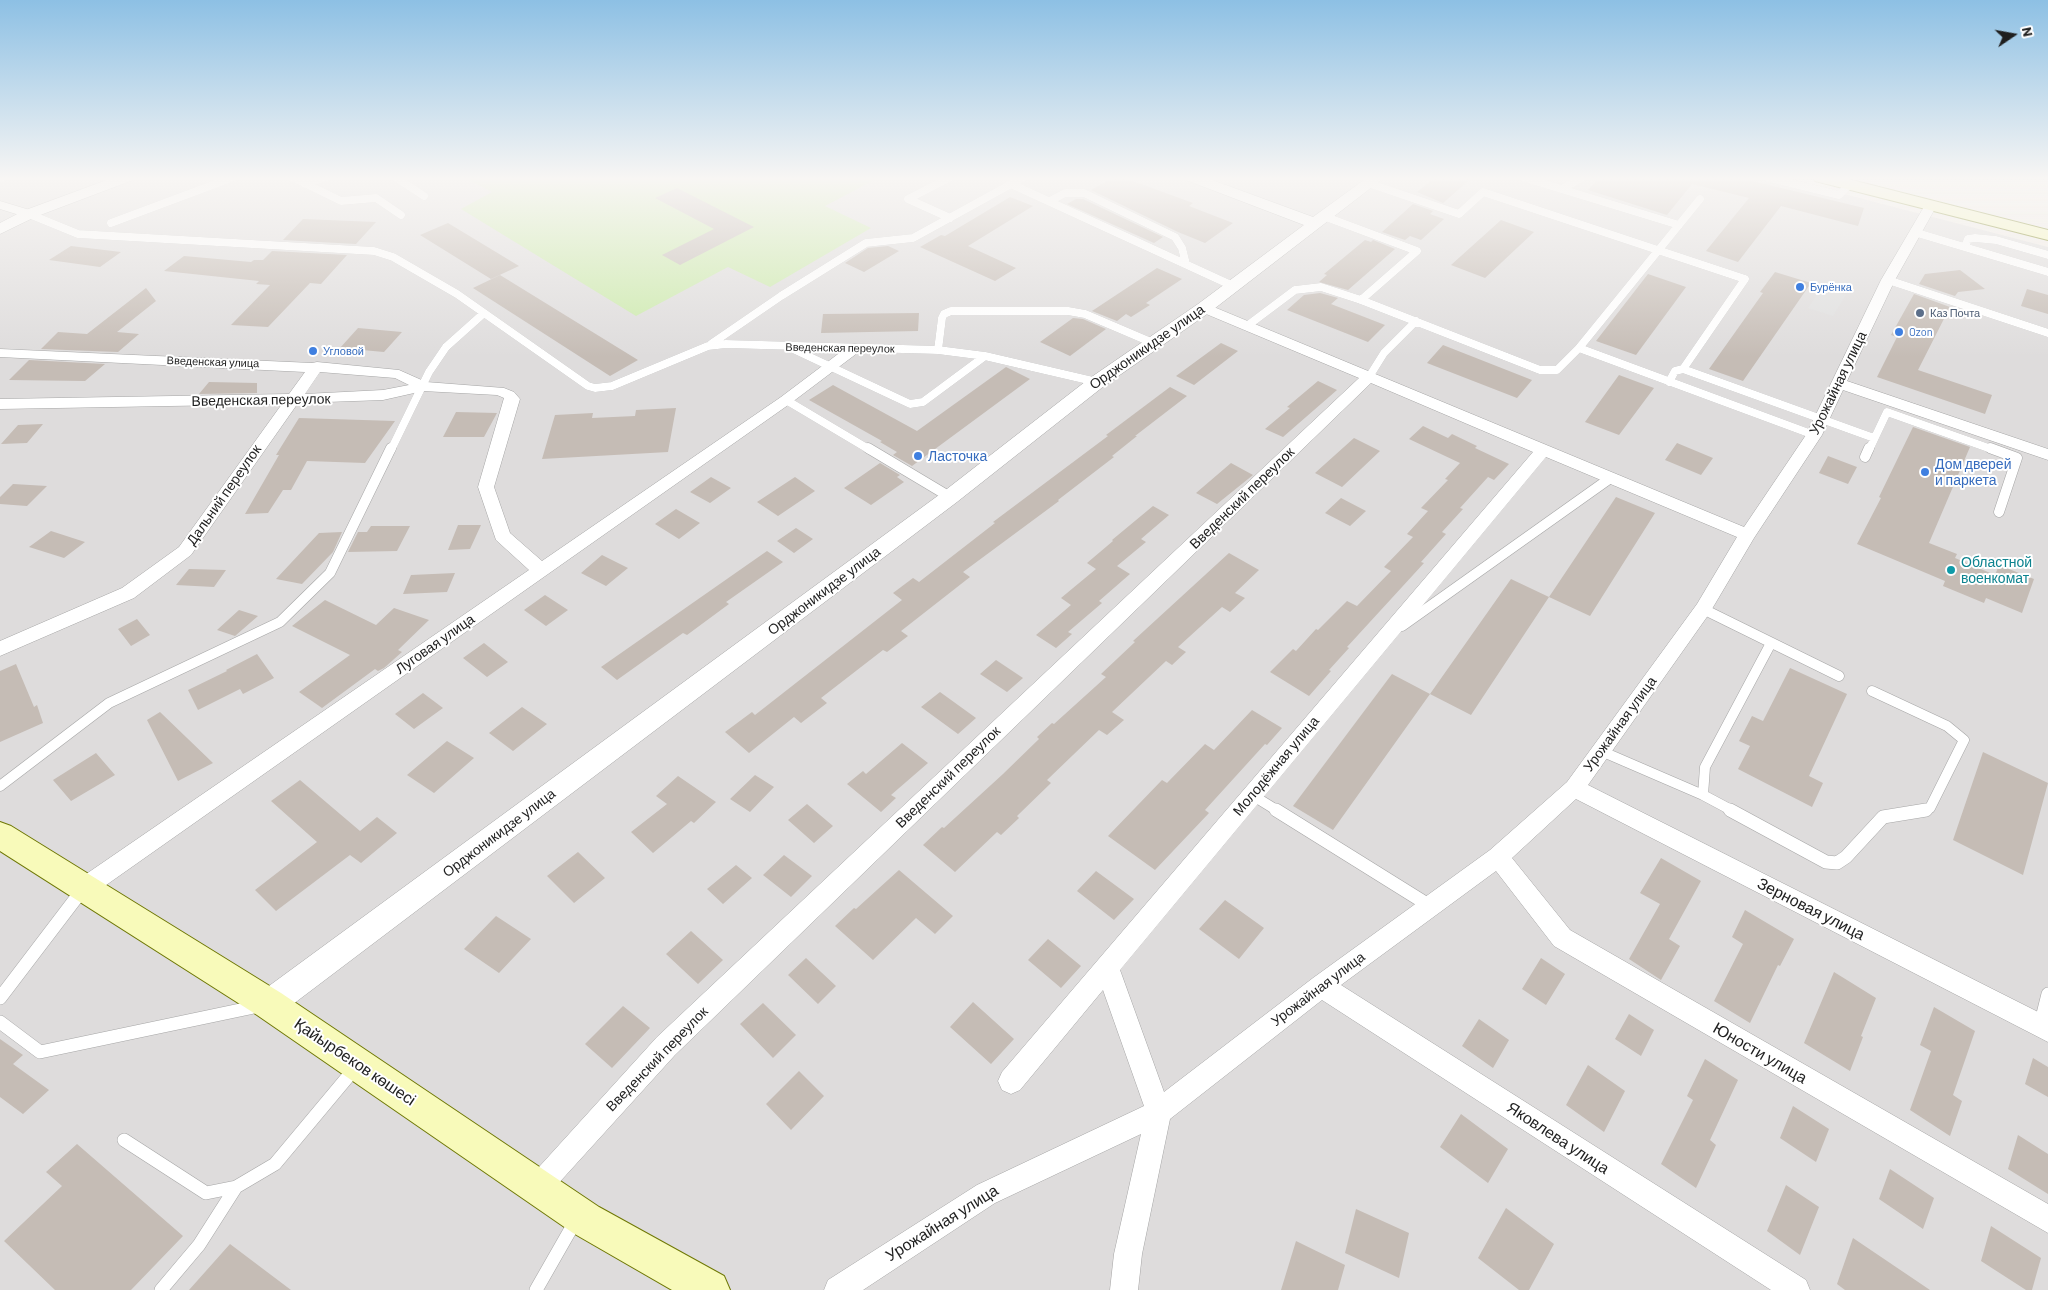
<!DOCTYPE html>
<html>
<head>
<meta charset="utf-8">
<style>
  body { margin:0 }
  #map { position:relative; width:2048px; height:1290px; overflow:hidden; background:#f0ece6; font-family:Barlow,sans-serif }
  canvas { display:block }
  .north { position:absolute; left:1988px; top:10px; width:50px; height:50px; -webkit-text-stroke:4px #fff; paint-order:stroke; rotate:78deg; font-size:14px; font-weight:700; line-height:20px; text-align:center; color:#1f1f1f }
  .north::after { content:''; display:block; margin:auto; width:18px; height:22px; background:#1f1f1f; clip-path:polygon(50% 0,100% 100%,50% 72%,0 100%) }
</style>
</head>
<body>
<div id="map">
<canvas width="2048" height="1290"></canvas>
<div class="north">N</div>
</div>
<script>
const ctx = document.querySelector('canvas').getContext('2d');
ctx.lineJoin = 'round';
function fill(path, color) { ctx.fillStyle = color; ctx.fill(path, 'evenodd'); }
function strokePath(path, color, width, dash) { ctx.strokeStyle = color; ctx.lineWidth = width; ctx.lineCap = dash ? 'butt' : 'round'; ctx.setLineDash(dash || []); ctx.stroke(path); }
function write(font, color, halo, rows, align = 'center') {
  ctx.font = font + ' Barlow,sans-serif'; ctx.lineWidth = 4; ctx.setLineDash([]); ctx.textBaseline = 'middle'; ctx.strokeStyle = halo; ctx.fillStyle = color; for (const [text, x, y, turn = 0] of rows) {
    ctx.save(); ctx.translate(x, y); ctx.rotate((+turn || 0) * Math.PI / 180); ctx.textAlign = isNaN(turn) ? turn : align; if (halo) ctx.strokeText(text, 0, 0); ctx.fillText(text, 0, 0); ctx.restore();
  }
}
fill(new Path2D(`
  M0 177H1779L2048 247V1290H0Z`), '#dedcdc');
fill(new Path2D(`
  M463 177H880L825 206 871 228 770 287 728 267 636 316 461 209 492 192Z`), '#cceaac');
fill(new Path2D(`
  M1822 287 1846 295 1833 316 1808 308Z`), '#dfdfdf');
fill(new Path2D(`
  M1114 177H1122L1193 203 1189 206 1233 223 1205 243 1178 232 1091 190Z
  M1436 177H1473L1443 203 1417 192Z
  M1600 177H1736L1864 208 1858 226 1781 206 1738 262 1706 251 1749 198 1692 184 1667 215 1588 190Z
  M677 188 754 227 680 265 662 255 714 229 655 198Z
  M1010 197 1033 206 968 246 1016 268 995 281 920 247 941 235 945 236Z
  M1076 199H1083L1163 237 1154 243 1067 204Z
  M1413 204 1433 211 1430 214 1444 219 1421 240 1410 236 1405 240 1382 232Z
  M303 219 376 222 356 244 283 240Z
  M1501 220 1534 232 1485 278 1451 265Z
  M448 223 519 266 491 279 420 235Z
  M1365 240 1371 242 1373 240 1395 249 1348 290 1319 282 1327 275 1324 274Z
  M71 246 121 252 100 267 49 260Z
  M888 246 899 251 864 272 845 263 868 248Z
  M272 251 347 255 321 284 310 283 268 327 231 325 270 285 256 284 259 281 164 271 184 256 251 262 254 260H263Z
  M1157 268 1182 279 1146 303 1150 305 1131 317 1126 314 1117 321 1092 311Z
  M1960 270 1985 289 1958 292 1955 296 1919 284 1925 274Z
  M1775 272 1811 283 1743 381 1709 369 1763 293 1760 292Z
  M1648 274 1686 287 1636 355 1596 341Z
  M500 275 638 360 610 376 473 288Z
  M146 288 156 301 117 332 139 334 118 352 41 349 58 332 87 334Z
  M2027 289 2048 295V314L2021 306Z
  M1320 293 1338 298 1331 304 1385 325 1368 342 1287 310 1304 295Z
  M1914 294 1950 307 1918 370 1992 395 1985 414 1877 377 1897 337 1891 335Z
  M919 313 918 331 821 333 823 314Z
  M1073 318 1083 319 1106 329 1070 356 1040 342Z
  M358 328 402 332 384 352 340 348Z
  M1221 343 1238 351 1194 385 1176 376Z
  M1443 345 1532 380 1517 398 1427 363Z
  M29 360 105 364 85 381 9 380Z
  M1006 367 1030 379 912 466 893 455 897 452 880 442 882 441 809 400 833 385 917 431Z
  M1619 375 1654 388 1619 435 1585 422Z
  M1318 381 1337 390 1283 437 1265 429 1290 408 1287 407Z
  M209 382 257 383V393L199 394Z
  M1170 387 1187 396 1135 436H1137L1112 456 1114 457 1058 500 1059 501 963 572 970 577 901 631 908 636 887 652 883 650 821 698 827 703 801 723 794 717 749 753 725 732 752 712 755 715 902 600 893 593 913 578 919 582 995 523 993 522 1108 436 1106 435Z
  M676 408 668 452 542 459 555 415 593 413 592 418 635 416 636 410Z
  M456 412 497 413 484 437H443Z
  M299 418 395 421 365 463 307 461 291 490H283L268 513 245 514 279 455H276Z
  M43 424 27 443 1 444 18 425Z
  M1423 426 1448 438 1452 434 1477 446 1475 448 1509 464 1494 480 1488 477 1460 508 1463 509 1442 532 1446 534 1421 562 1424 563 1347 647 1349 648 1329 670 1331 671 1309 696 1270 672 1293 649 1296 651 1316 629 1318 630 1347 601 1357 606 1391 571 1384 567 1413 537 1407 534 1428 511 1421 508 1448 480 1445 479 1460 463 1409 439Z
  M1913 427 1970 447 1929 543 1957 554 1955 558 1995 575 1999 565 2034 579 2022 613 1986 598 1984 603 1943 586 1945 581 1857 544 1881 498 1879 497Z
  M1354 438 1380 451 1342 487 1315 473Z
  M1677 443 1713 458 1701 475 1665 460Z
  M1828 456 1857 467 1848 484 1819 473Z
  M880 463 900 475 897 477 904 482 871 505 844 488Z
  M1231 463 1253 475 1217 504 1196 493Z
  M711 477 731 488 710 503 690 492Z
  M795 477 815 491 778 516 757 502Z
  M13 484 47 486 27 506 0 504V497Z
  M1616 497 1655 513 1590 616 1549 597Z
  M1341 498 1366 511 1350 526 1325 513Z
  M1153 506 1169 515 1141 539 1146 542 1117 566 1130 574 1099 601 1102 603 1068 632 1072 634 1056 648 1036 635 1071 605 1061 598 1096 569 1087 563 1113 541 1112 540Z
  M676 509 700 523 679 539 655 524Z
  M458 525H481L470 549 448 550Z
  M371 526H410L397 551 348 552 358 532H367Z
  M796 528 813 539 794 553 777 541Z
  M51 531 85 542 64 558 29 547Z
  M342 532 333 552 302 584 276 579 319 533Z
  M767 551 783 562 726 602 729 604 687 635 683 633 617 680 601 667Z
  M1229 553 1259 570 1235 593 1245 598 1230 612 1222 607 1178 647 1186 652 1172 665 1166 661 1112 712 1124 720 1107 735 1099 730 1047 780 1051 783 1017 816 1019 818 1001 835 997 832 955 872 923 845 942 827 944 828 1003 774 1039 739 1037 737 1052 723 1054 724 1106 677 1101 674 1135 642 1133 641Z
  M602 555 628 568 606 586 581 573Z
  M189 569 226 570 214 587 176 585Z
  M455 573 447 592 403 594 411 575Z
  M1511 579 1549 597 1471 715 1430 694Z
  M545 595 568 610 546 626 524 610Z
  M325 600 376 625 394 608 429 620 398 650 402 652 384 668 378 671 375 669 322 708 299 692 350 655 292 626Z
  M239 610 258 616 235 636 217 630Z
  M137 619 150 635 131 646 118 629Z
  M484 643 508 662 487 677 463 658Z
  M257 654 274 678 243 694 240 689 198 710 188 690 227 671 226 670Z
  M996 660 1023 678 1007 692 980 674Z
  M16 664 34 707 37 705 43 723 0 742V671Z
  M1790 668 1847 694 1809 776 1823 783 1812 807 1738 769 1750 746 1739 741 1752 716 1763 721Z
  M1392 674 1430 694 1333 830 1293 806Z
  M940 692 976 718 958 734 921 707Z
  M423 693 443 708 414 729 395 714Z
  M522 707 547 724 513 751 489 733Z
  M1252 710 1282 728 1267 745 1265 744 1205 810 1209 813 1155 870 1108 836 1162 780 1167 783 1205 744 1214 750Z
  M160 712 213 763 178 781 147 720Z
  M447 741 474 758 434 793 407 775Z
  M902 743 928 763 891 795 896 798 881 812 847 784 863 771 866 774Z
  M1983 752 2048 783 2023 875 1953 840Z
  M96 753 115 775 71 801 53 780Z
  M755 775 774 787 750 812 730 799Z
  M678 776 716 802 694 823 691 821 653 853 631 832 667 804 656 796Z
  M300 780 360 831 377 817 397 833 361 863 350 855 276 911 255 890 317 842 271 801Z
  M807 804 833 826 814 843 788 820Z
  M578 852 605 878 574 903 547 876Z
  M784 855 812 876 791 897 763 875Z
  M1661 858 1701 881 1669 939 1680 946 1661 980 1629 959 1660 904 1640 893Z
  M736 865 752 878 723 904 707 889Z
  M899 870 953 916 935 934 916 918 873 960 835 926 854 908 856 909Z
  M1096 871 1134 899 1114 920 1077 891Z
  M1225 900 1264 928 1239 959 1199 929Z
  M1745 910 1794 939 1780 966 1778 965 1750 1023 1714 1001 1743 944 1732 937Z
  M496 916 531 939 499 973 464 949Z
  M691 931 723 960 698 984 666 954Z
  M1048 939 1081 966 1061 988 1028 960Z
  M806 958 836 986 818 1004 788 975Z
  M1541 958 1565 974 1546 1005 1522 989Z
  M1834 972 1876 998 1861 1036 1863 1037 1850 1071 1804 1043Z
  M973 1002 1014 1039 991 1064 950 1027Z
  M763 1003 796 1035 773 1058 740 1024Z
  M623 1006 650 1028 612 1068 585 1044Z
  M1934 1007 1975 1031 1953 1095 1962 1101 1950 1136 1910 1110 1931 1051 1920 1045Z
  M1629 1014 1654 1030 1641 1056 1615 1039Z
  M1479 1019 1509 1040 1493 1068 1462 1046Z
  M0 1039 23 1055 13 1064 49 1090 23 1114 0 1097Z
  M2033 1058 2048 1067V1097L2025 1084Z
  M1705 1059 1738 1080 1710 1140 1716 1145 1696 1188 1661 1164 1693 1100 1687 1096Z
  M1588 1065 1625 1091 1604 1132 1566 1105Z
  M799 1071 824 1096 791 1130 766 1104Z
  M1793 1106 1829 1129 1816 1162 1780 1138Z
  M1461 1114 1508 1149 1488 1183 1440 1147Z
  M2018 1135 2048 1154V1194L2008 1169Z
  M77 1144 183 1236 131 1290H55L4 1241 62 1186 46 1172Z
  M1890 1169 1934 1198 1923 1229 1879 1199Z
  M1786 1185 1819 1207 1800 1255 1767 1231Z
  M1506 1208 1554 1244 1529 1290H1519L1478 1258Z
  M1356 1209 1409 1233 1399 1278 1345 1253Z
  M1991 1226 2041 1258 2032 1290H2026L1981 1261Z
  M1853 1238 1930 1290H1845L1837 1284Z
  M1296 1241 1345 1265 1338 1290H1281Z
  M230 1244 291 1290H189Z`), '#c5bcb5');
const serviceFar2 = new Path2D(`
  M292 177 341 201 376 198 401 215
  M395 177 424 196
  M1522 177 1679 225
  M1766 177 1839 195 1850 184
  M0 178 3 177
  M1368 183 1459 214 1483 192 1745 279 1683 369 1874 438
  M305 184 327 177
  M1011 184 1233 286
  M1562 189 1583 177
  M1700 199 1579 348 1814 435
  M1050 201 1065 193H1084L1175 237 1182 248 1186 264
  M29 214 78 234 374 251 393 257 457 294 588 386 595 388 612 386 708 346 726 344 938 350 985 356 1097 382
  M1326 217 1417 251 1361 300
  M950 218 908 199 951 177
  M111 223 234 177
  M1914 232 2048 272
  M1965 247 1968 239 1975 238 1996 240 2048 255
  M1888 280 2048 333
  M1247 326 1295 290 1321 287 1361 300 1540 370H1557L1579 348
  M711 344 781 296 866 243 913 238 1024 177
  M793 349 910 404 923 402 985 356
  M938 350 942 318 944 314 951 311H1068L1085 314 1153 343
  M1369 377 1384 353 1416 321
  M1669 382 1675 371 1683 369
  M786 400 870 450
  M391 450 429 372 446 347 484 313
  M1869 450 1887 412 1994 450`);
const serviceFar1 = new Path2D(`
  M868 448 950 497
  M1990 448 2017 458 1999 512
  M1865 457 1869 448
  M1703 609 1839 676
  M1402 626 1609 479
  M1872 691 1947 726 1964 740 1930 808 1922 811
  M1601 751 1703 795 1705 767 1771 643
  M0 786 109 703 280 622 330 573 391 448
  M1252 795 1278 811
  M1703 795 1733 811`);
const service = new Path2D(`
  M1276 810 1430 906
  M1730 810 1826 862 1837 863 1846 857 1883 817 1926 810
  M0 998 83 889
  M0 1022 40 1052 259 1006
  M2040 1026 2048 994
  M124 1140 206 1193 236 1187 275 1164 356 1067
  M161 1290 199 1245 236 1187
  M536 1290 576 1220`);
const minor = new Path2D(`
  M0 201 33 211 35 214 29 218 0 209Z
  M1931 201 1937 205 1895 280 1847 381 2048 449V460L1843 390 1822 435 1754 538 1709 614 1588 785 2048 1017V1042L1576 799 1512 858 1570 930 2048 1204V1233L1554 946 1496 871 1341 985 1806 1280 1810 1290H1771L1322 1000 1170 1119 1142 1254 1138 1290H1110L1114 1254 1141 1134 995 1203 863 1290H824L828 1280 977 1185 1144 1106 1103 990 1020 1090 1011 1094 1002 1090 998 1081 1002 1072 1533 452 1371 383 675 1055 547 1196 538 1200 529 1196 525 1187 529 1178 657 1037 1359 378 1199 311 1197 308 1199 305H1209L1744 527 1806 435 1881 280 1925 205ZM1546 457 1737 537 1697 604 1567 782 1490 850 1313 978 1164 1092 1120 970Z
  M855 344 860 345 862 348 860 351 791 403 92 895 84 898 76 895 73 888 76 881 529 570 496 540 478 487 504 398 497 395 423 391 383 400 298 403 191 555 134 598 0 656V641L122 588 179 547 282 404 0 409V399L289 394 305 372 0 357V349L312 363 317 362 399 370 426 382 504 388 514 392 520 399 494 487 510 533 542 561 781 397 850 345ZM320 372 395 378 409 385 383 390 305 394Z`);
const tertiary = new Path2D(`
  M115 177H136L133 180 35 217 0 234V223L23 211Z
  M1183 177H1204L1313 217 1368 177H1385L1210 312 1104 386 957 502 280 1014 269 1019 258 1014 254 1004 258 994 943 492 1090 378 1198 304 1304 225 1186 180Z`);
const secondary = new Path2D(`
  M1813 177H1840L2048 230V240L1815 181Z
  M0 822 11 826 281 993 599 1207 724 1276 730 1290H672L573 1233 257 1015 0 851Z`);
strokePath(serviceFar2, '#a6a6a6', 8);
strokePath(serviceFar1, '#a6a6a6', 11);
strokePath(service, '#a6a6a6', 14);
strokePath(minor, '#a6a6a6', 1);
strokePath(tertiary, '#a6a6a6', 1);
strokePath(secondary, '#6f7805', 2);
strokePath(serviceFar2, '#fff', 8);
strokePath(serviceFar1, '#fff', 10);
strokePath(service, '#fff', 13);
fill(minor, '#fff');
fill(tertiary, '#fff');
fill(secondary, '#f8faba');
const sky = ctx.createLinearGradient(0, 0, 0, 357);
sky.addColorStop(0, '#8dc0e4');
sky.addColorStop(0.5, '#f8f6f4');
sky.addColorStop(1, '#f8f6f400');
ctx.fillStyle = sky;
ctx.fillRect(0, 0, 2048, 357);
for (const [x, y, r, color] of [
  [1800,287,5,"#3f7fe0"],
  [1920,313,5,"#5c6f8a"],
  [1899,332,5,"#3f7fe0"],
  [313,351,5,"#3f7fe0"],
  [918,456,5,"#3f7fe0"],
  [1925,472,5,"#3f7fe0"],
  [1951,570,5,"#0f9aa8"]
]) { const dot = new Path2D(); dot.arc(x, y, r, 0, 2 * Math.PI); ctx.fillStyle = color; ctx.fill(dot); strokePath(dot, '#fff', 2); }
write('11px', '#366cbe', '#fff', [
  ["Бурёнка",1810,287],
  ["Ozon",1909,332],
  ["Угловой",323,351]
], 'left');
write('11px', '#4e5e75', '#fff', [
  ["Каз Почта",1930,313]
], 'left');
write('11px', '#1f1f1f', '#fff', [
  ["Введенская переулок",840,348,1],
  ["Введенская улица",213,362,2]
]);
write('14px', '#1f1f1f', '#fff', [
  ["Орджоникидзе улица",1147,347,-35],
  ["Урожайная улица",1838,383,-64],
  ["Введенская переулок",261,400,-1],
  ["Дальний переулок",224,495,-55],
  ["Введенский переулок",1242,498,-44],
  ["Орджоникидзе улица",824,591,-37],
  ["Луговая улица",435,644,-35],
  ["Урожайная улица",1620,724,-54],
  ["Молодёжная улица",1276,766,-50],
  ["Введенский переулок",948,777,-44],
  ["Орджоникидзе улица",499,833,-37],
  ["Урожайная улица",1318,989,-37],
  ["Введенский переулок",657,1059,-46]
]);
write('14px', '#366cbe', '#fff', [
  ["Ласточка",928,456],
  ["Дом дверей",1935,464],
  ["и паркета",1935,480]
], 'left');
write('14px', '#0d838f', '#fff', [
  ["Областной",1961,562],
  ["военкомат",1961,578]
], 'left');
write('16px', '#1f1f1f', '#fff', [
  ["Зерновая улица",1811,909,27],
  ["Юности улица",1760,1053,30],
  ["Қайырбеков көшесі",355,1062,34],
  ["Яковлева улица",1558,1138,33],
  ["Урожайная улица",942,1223,-32]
]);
</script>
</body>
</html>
